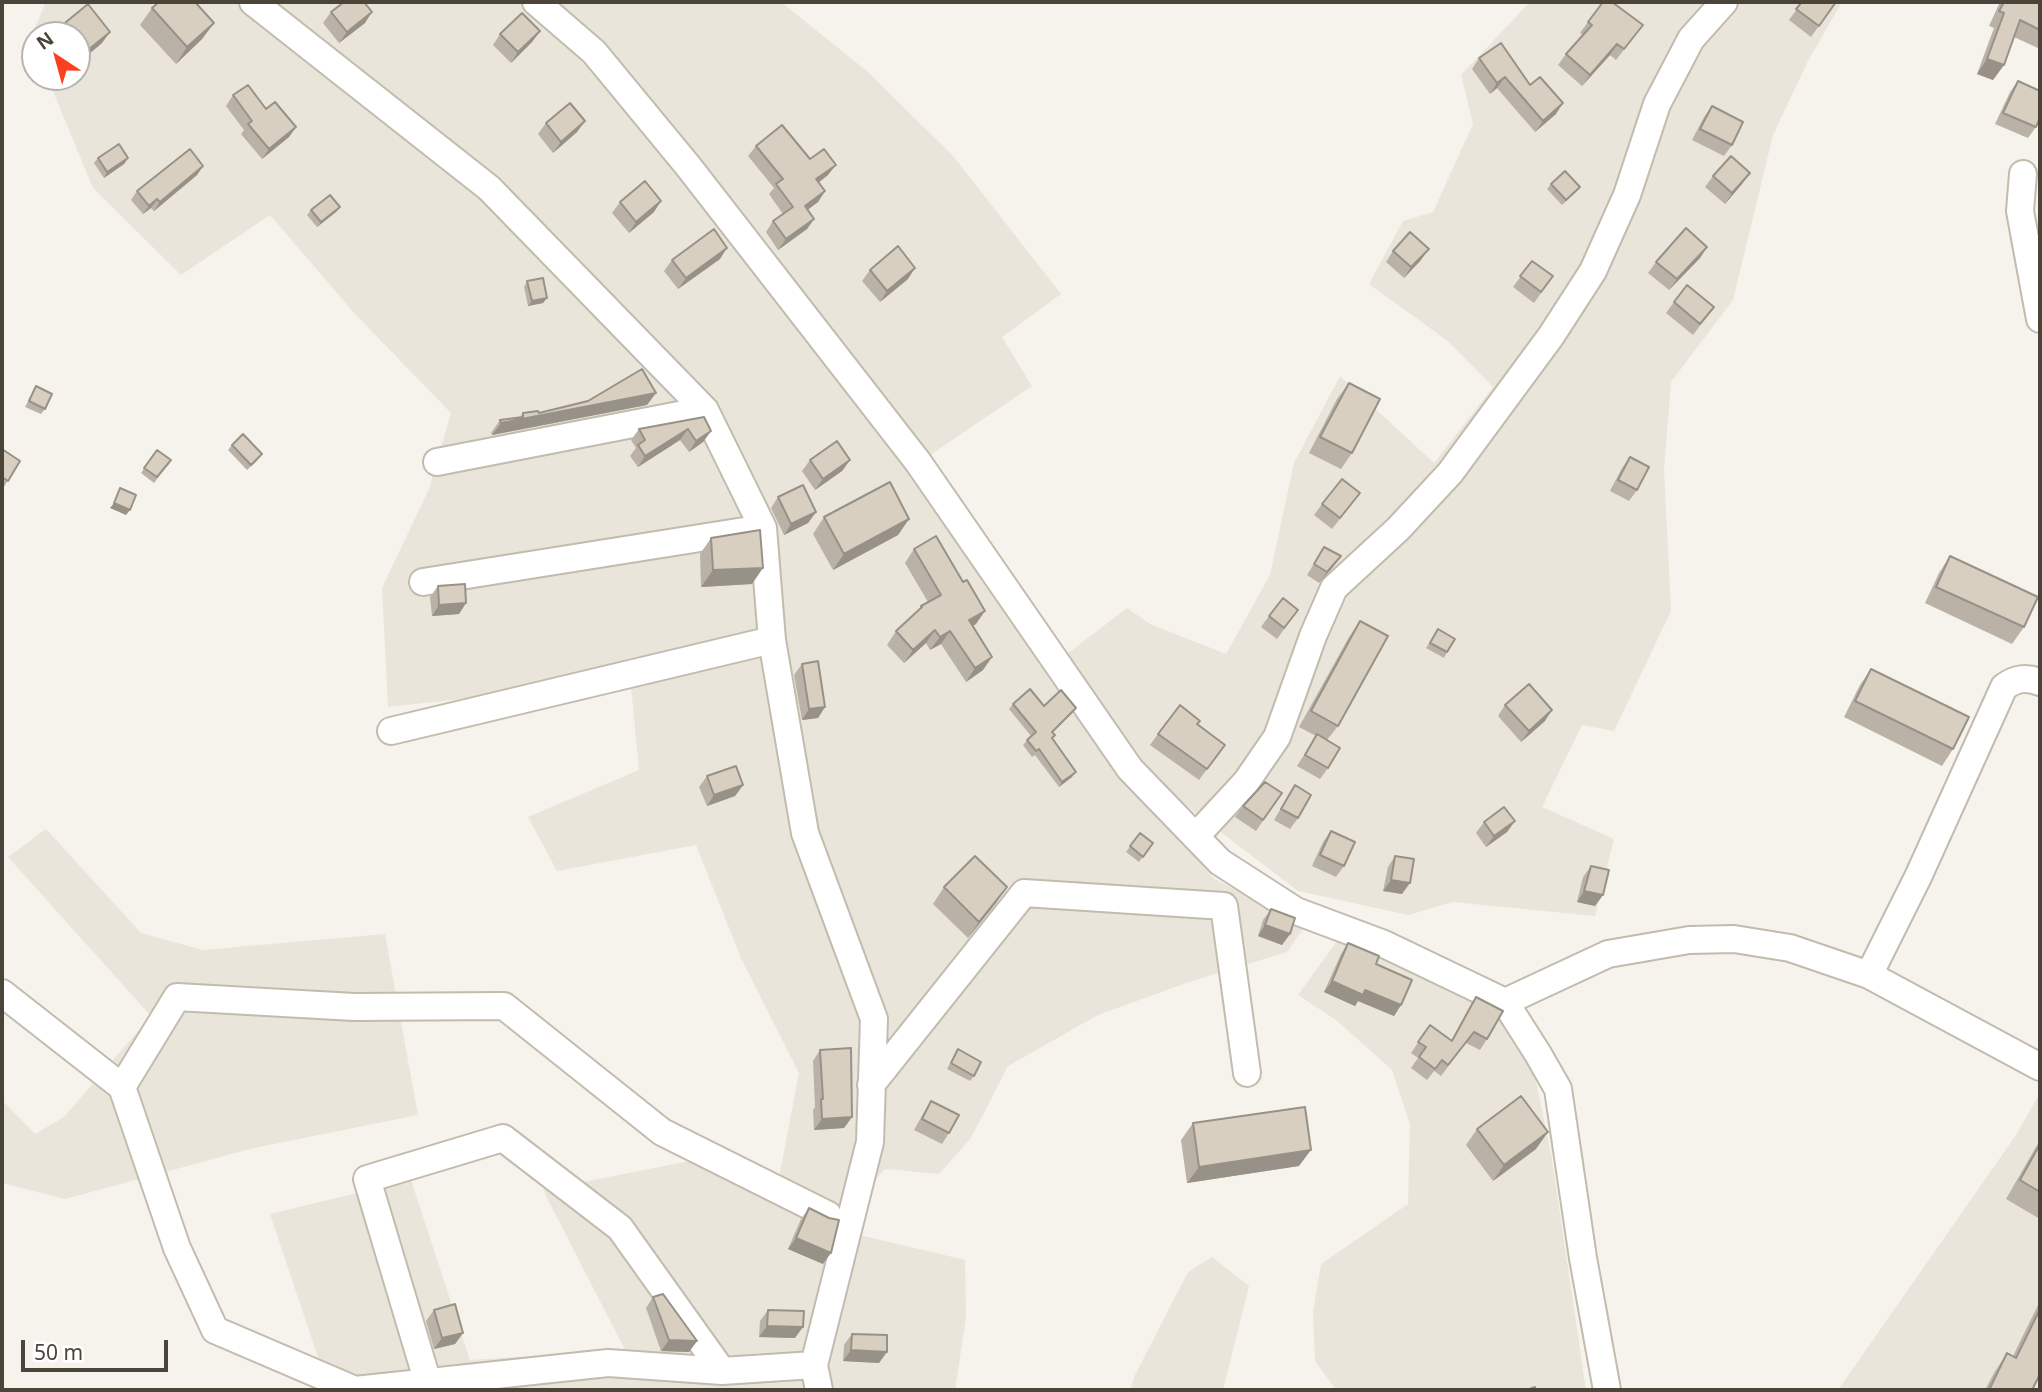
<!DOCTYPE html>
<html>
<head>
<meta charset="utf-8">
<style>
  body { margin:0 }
  #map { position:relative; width:2042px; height:1392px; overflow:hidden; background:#f6f3ec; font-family:"Noto Sans",sans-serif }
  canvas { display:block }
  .frame { position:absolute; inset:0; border:4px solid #4b4439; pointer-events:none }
  .north { position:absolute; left:21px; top:21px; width:70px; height:70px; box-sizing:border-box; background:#fff; border:2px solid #b7b4b0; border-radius:50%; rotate:324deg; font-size:19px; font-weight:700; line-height:28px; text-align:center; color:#4b4439 }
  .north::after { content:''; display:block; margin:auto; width:24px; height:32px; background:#fc3f1d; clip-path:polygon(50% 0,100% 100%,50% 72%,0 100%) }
  .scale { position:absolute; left:21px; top:1340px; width:147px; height:32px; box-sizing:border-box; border:4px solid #4b4439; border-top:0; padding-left:9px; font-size:21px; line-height:24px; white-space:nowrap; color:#4b4439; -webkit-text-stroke:5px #fff; paint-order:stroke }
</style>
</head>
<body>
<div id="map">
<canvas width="2042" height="1392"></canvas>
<div class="frame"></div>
<div class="north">N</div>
<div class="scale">50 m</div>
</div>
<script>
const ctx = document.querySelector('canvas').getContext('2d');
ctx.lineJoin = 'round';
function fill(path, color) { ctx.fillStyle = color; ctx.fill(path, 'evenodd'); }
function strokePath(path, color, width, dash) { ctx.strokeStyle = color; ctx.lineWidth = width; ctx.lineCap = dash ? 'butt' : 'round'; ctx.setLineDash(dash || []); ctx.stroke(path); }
fill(new Path2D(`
  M46 2H781L868 72 954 157 1061 294 1002 337 1032 386 911 468 1057 683 1089 734 1213 878 1305 926 1287 952 1189 982 1098 1015 1008 1066 971 1138 939 1174 885 1169 844 1215 779 1178 799 1073 741 958 696 845 557 871 528 817 639 770 631 686 515 693 388 707 382 588 429 489 451 413 355 314 270 215 181 275 93 188 47 77H77V35H35V47L31 37Z
  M1530 2H1842L1808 61 1773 135 1733 300 1671 382 1664 470 1671 611 1614 731 1582 725 1542 807 1614 839 1595 916 1453 902 1408 915 1298 891 1159 785 1067 654 1127 608 1150 624 1226 654 1270 575 1294 463 1340 376 1434 463 1493 387 1449 342 1369 284 1403 221 1433 212 1473 124 1461 75Z
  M46 829 141 933 203 950 385 934 418 1115 254 1148 65 1199 2 1183V1100L35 1134 64 1117 151 1016 8 857Z
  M1340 937 1478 1000 1529 1048 1551 1153 1586 1390H1336L1315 1361 1313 1312 1321 1264 1408 1204 1410 1124 1392 1070 1336 1020 1298 995Z
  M2040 1093V1390H1838L2016 1135Z
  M705 1158 843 1231 965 1260 966 1318 955 1390H329L270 1214 411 1180 470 1360 625 1350 543 1190Z
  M1212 1257 1249 1286 1223 1390H1130L1135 1375 1188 1272Z`), '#eae5da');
const minor = new Path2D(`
  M253 2 489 188 705 410 763 528 772 640 805 833 874 1019 870 1142 814 1365
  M536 2 594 52 688 166 918 462 1130 769 1220 862 1296 911 1384 944 1505 1002 1538 1054 1558 1089 1583 1258 1607 1390
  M2023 174 2020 211 2040 319
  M437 462 705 410
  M423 582 763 528
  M391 731 772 640
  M1196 836 1246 782 1277 737 1313 636 1334 588 1398 529 1450 473 1551 336 1593 271 1627 195 1657 104 1691 39 1724 2
  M1869 975 2040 1067
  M2 993 122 1087 177 997 354 1007 504 1006 662 1132 828 1215
  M1505 1002 1608 954 1689 940 1734 939 1790 948 1869 975 1918 877 2004 687C2016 678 2026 677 2040 682
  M871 1085 1024 893 1224 906 1247 1073
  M122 1087 177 1248 215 1330 355 1390 608 1363 722 1371 814 1365 819 1390
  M428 1383 367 1179 503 1138 620 1228 722 1371`);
strokePath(minor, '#c2bbae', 30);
strokePath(minor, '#fff', 26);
fill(new Path2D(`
  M1802 2H1836L1811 37 1789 20Z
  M2000 2H2040V49L2014 37 2004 65 1993 80 1977 74 1994 28 1989 26Z
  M152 8 214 23 202 39 176 64 140 25Z
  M331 12 365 23 339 43 323 23Z
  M1588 22 1643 25 1616 60 1610 55 1582 86 1558 65 1566 54 1583 35 1580 33Z
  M60 27 102 43 77 64V35H55Z
  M540 31 532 42 511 63 493 45 500 34Z
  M1479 58 1556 114 1535 132 1497 88 1490 94 1472 69Z
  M2018 81 2036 127 2028 138 1995 124 2010 92Z
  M233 95 296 127 289 137 262 159 241 134 244 130 226 106Z
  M1712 106 1732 145 1724 156 1692 140 1704 117Z
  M585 121 577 132 553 153 538 134 546 123Z
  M756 146 810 159 828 175 819 182 825 191 818 202 808 209 814 219 807 229 778 250 766 232 773 221 783 214 769 194 774 188 748 156Z
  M98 158H128L124 164 104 178 94 163Z
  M203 166 197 175 154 211 151 208 143 214 131 200 137 191Z
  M1713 176 1742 184 1725 204 1705 187Z
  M1551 184 1580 187 1576 192 1562 205 1547 189Z
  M620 202 654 212 629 233 612 213Z
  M340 207 336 212 317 227 307 215 311 210Z
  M1707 247 1700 258 1669 290 1648 273 1656 262Z
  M1393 251 1421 260 1404 278 1386 262Z
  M720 259 678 289 664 271 672 260Z
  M1532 261 1553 276 1534 303 1513 287Z
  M870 270 908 279 880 302 862 281Z
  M527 281 543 303 528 306 524 287Z
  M1674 302 1714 307 1693 335 1666 313Z
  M1349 383 1352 453 1341 469 1309 453 1337 399Z
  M36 386 45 409 41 414 25 407Z
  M647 405 492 435 491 433 500 420 520 417 523 413H539Z
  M704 417 711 431 703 442 689 452 680 440 638 467 630 456 636 448 631 440 639 429Z
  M232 445 258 460 247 470 228 450Z
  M2 449 20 461 2 490Z
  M157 450 171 460 154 483 141 473Z
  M1630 457 1637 490 1629 501 1610 491 1622 468Z
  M810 460H850L842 471 815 490 802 471Z
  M778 497 816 512 808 523 784 535 771 508Z
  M1322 504H1352L1332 529 1314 515Z
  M824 517 909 519 898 535 833 570 813 534Z
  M711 538 752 584 701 587 700 554Z
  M1324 547 1333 567 1319 583 1307 575Z
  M914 549 976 624 973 626 983 670 966 682 941 644 930 650 926 643 904 663 887 645 896 631 917 613 921 606 928 602 905 563Z
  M1950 556 2024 627 2012 644 1925 603 1939 573Z
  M438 586 466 603 459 614 432 616 430 597Z
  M1298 610 1277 639 1261 627 1269 616Z
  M1360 621 1338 726 1327 740 1328 768 1320 779 1297 766 1316 736 1299 727 1349 637Z
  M1438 629 1447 652 1444 658 1426 648Z
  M802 664 825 707 818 718 802 720 794 675Z
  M1871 669 1953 749 1942 766 1844 717 1860 685Z
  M1013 704 1044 706 1072 713 1053 732V739L1072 777 1059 787 1035 755 1032 757 1023 745 1031 736 1009 709Z
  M1505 705 1545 721 1521 742 1498 716Z
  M1197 724 1217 756 1199 780 1150 745 1158 734Z
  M707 776 743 785 735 796 707 806 699 787Z
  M1295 785 1298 818 1290 829 1274 820Z
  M1282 793 1256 831 1235 817 1243 806Z
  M1515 821 1507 832 1486 847 1476 833 1484 822Z
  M1331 831 1344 866 1336 877 1312 866 1323 842Z
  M1140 833 1153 843 1139 862 1126 852Z
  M1395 856 1402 894 1383 891 1388 867Z
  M1591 866 1603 895 1595 906 1577 902 1583 877Z
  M944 887 996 903 968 938 933 904Z
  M1271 909 1290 934 1282 945 1258 936 1263 920Z
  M1348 943 1376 964 1401 1005 1394 1016 1358 1001 1355 1006 1324 992 1341 954Z
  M1476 997 1487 1039 1480 1050 1466 1043 1441 1076 1434 1071 1427 1080 1411 1068 1418 1058 1411 1053 1430 1025 1451 1041 1469 1008Z
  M958 1049 974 1076 970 1081 947 1069Z
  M820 1050 852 1117 844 1128 814 1130 813 1110 815 1107 813 1061Z
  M931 1101 949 1133 942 1144 914 1130 924 1112Z
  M1193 1123 1299 1166 1187 1183 1181 1140Z
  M1477 1129 1536 1149 1493 1181 1466 1145Z
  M2040 1140V1219L2006 1199Z
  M809 1208 823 1264 788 1249 801 1219Z
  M653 1297 697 1341 689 1352 661 1351 646 1308Z
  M2040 1301V1374L2032 1390H1985L1994 1373 2007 1353 2013 1356Z
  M434 1310 463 1333 455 1344 434 1349 426 1321Z
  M768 1310 795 1338 759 1337 760 1321Z
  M852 1334 879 1363 843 1361 844 1345Z`), '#bab2a6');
fill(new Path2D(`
  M372 12 365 23 339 43 347 32Z
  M214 23 202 39 176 64 187 47Z
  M540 31 532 42 511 63 518 52Z
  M110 32 102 43 77 64 82 55Z
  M1617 44 1610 55 1582 86 1590 75Z
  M1987 59 2004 65 1993 80 1977 74Z
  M1505 77 1497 88 1490 94 1497 83Z
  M1563 103 1556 114 1535 132 1543 121Z
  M585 121 577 132 553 153 561 142Z
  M296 127 289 137 262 159 269 149Z
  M128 158 124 164 104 178 107 172Z
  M836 165 828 175 809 190 816 179Z
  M203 166 197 175 154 211 160 202Z
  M1750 173 1742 184 1725 204 1732 193Z
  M825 191 818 202 798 217 805 206Z
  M157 199 151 208 143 214 149 206Z
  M661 201 654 212 629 233 636 222Z
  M340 207 336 212 317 227 321 222Z
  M814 219 807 229 778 250 786 239Z
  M1707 247 1700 258 1669 290 1677 279Z
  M727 248 720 259 678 289 686 278Z
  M1429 249 1421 260 1404 278 1411 267Z
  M915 268 908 279 880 302 887 291Z
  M547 298 543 303 528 306 532 301Z
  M656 393 647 405 492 435 501 423Z
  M688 429 680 440 638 467 645 456Z
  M711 431 703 442 689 452 696 441Z
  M850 460 842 471 815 490 823 479Z
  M114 503 130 510 126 515 110 508Z
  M816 512 808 523 784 535 791 524Z
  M909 519 898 535 833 570 844 554Z
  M1341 556 1333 567 1319 583 1327 572Z
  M763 568 752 584 701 587 713 570Z
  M466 603 459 614 432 616 439 605Z
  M985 611 976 624 959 634 969 620Z
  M935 630 926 643 904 663 913 650Z
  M950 631 941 644 930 650 940 637Z
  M992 657 983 670 966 682 975 668Z
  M825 707 818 718 802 720 809 709Z
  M1076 708 1072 713 1048 737 1052 732Z
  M1552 710 1545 721 1521 742 1529 731Z
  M1076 772 1072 777 1059 787 1062 782Z
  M743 785 735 796 707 806 714 795Z
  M1515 821 1507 832 1486 847 1494 836Z
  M1391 880 1410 883 1402 894 1383 891Z
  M1007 887 996 903 968 938 979 922Z
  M1584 891 1603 895 1595 906 1577 902Z
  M1265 925 1290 934 1282 945 1258 936Z
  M1332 981 1365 990 1401 1005 1394 1016 1358 1001 1355 1006 1324 992Z
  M852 1117 844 1128 814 1130 822 1119Z
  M1548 1132 1536 1149 1493 1181 1504 1165Z
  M1311 1150 1299 1166 1187 1183 1199 1167Z
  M796 1238 831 1253 823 1264 788 1249Z
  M767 1326 803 1327 795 1338 759 1337Z
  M463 1333 455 1344 434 1349 442 1338Z
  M669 1340 697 1341 689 1352 661 1351Z
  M851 1350 887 1352 879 1363 843 1361Z`), '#979187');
const building = new Path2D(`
  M159 2H195L214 23 187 47 152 8Z
  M344 2H364L372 12 347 32 331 12Z
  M1603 2H1612L1643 25 1624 49 1617 44 1590 75 1566 54 1592 25 1588 22Z
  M1802 2H1836L1819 26 1796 9Z
  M2004 2H2040V30L2020 20 2004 65 1987 59 2004 13 1999 11Z
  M88 4 110 32 82 55 77 48V35H66L60 27Z
  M522 13 540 31 518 52 500 34Z
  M1501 43 1530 85 1540 77 1563 103 1543 121 1505 77 1497 83 1479 58Z
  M2018 81 2040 91V117L2036 127 2003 113Z
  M248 85 266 109 275 102 296 127 269 149 248 124 252 121 233 95Z
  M570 103 585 121 561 142 546 123Z
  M1712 106 1743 122 1732 145 1700 129Z
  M782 125 810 159 824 149 836 165 816 179 825 191 805 206 814 219 786 239 773 221 793 207 776 184 783 179 756 146Z
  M119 144 128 158 107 172 98 158Z
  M190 149 203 166 160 202 157 199 149 206 137 191Z
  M1731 156 1750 173 1732 193 1713 176Z
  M1565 171 1580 187 1566 200 1551 184Z
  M645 181 661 201 636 222 620 202Z
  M330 195 340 207 321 222 311 210Z
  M1686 228 1707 247 1677 279 1656 262Z
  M714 229 727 248 686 278 672 260Z
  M1410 232 1429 249 1411 267 1393 251Z
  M898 246 915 268 887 291 870 270Z
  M1532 261 1553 276 1541 292 1520 276Z
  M543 278 547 298 532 301 527 281Z
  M1687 285 1714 307 1700 324 1674 302Z
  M642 369 656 393 501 423 500 420 523 417V413L538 411 539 413 588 401Z
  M1349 383 1380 399 1352 453 1320 437Z
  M36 386 52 394 45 409 29 401Z
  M704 417 711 431 696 441 688 429 645 456 638 445 645 440 639 429Z
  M243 434 262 454 251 465 232 445Z
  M837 441 850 460 823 479 810 460Z
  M2 449 20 461 8 481 2 477Z
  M157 450 171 460 157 477 144 468Z
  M1630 457 1649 467 1637 490 1618 480Z
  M1342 479 1360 493 1340 518 1322 504Z
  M890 482 909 519 844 554 824 517Z
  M803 485 816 512 791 524 778 497Z
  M120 488 136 495 130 510 114 503Z
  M760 530 763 568 713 570 711 538Z
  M936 536 963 582 967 580 985 611 969 620 992 657 975 668 950 631 940 637 935 630 913 650 896 631 922 607 921 606 941 595 914 549Z
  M1324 547 1341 556 1327 572 1314 564Z
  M1950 556 2038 597 2024 627 1936 587Z
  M465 584 466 603 439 605 438 586Z
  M1283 598 1298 610 1284 628 1269 616Z
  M1360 621 1388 636 1338 726 1311 711Z
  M1438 629 1455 639 1447 652 1430 643Z
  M818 661 825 707 809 709 802 664Z
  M1871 669 1969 717 1953 749 1855 701Z
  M1529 684 1552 710 1529 731 1505 705Z
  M1030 689 1044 706 1061 690 1076 708 1052 732 1055 735 1052 738 1076 772 1062 782 1039 749 1036 751 1027 740 1036 732 1013 704Z
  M1180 705 1200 721 1197 724 1225 745 1207 769 1158 734Z
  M1317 734 1340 748 1328 768 1305 755Z
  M736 766 743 785 714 795 707 776Z
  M1265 782 1282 793 1263 820 1243 806Z
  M1295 785 1311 795 1298 818 1281 809Z
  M1504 807 1515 821 1494 836 1484 822Z
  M1331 831 1355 842 1344 866 1320 855Z
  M1140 833 1153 843 1143 857 1130 846Z
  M975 856 1007 887 979 922 944 887Z
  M1395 856 1414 859 1410 883 1391 880Z
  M1591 866 1609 870 1603 895 1584 891Z
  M1271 909 1295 918 1290 934 1265 925Z
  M1348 943 1379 956 1376 964 1412 980 1401 1005 1365 990 1363 995 1332 981Z
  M1476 997 1503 1011 1487 1039 1474 1032 1448 1065 1442 1060 1435 1069 1419 1057 1426 1047 1418 1042 1430 1025 1452 1041Z
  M851 1048 852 1117 822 1119 821 1099H823L820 1050Z
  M958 1049 981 1062 974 1076 951 1063Z
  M1521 1096 1548 1132 1504 1165 1477 1129Z
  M931 1101 959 1115 949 1133 922 1119Z
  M1305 1107 1311 1150 1199 1167 1193 1123Z
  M2040 1144V1192L2020 1180Z
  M809 1208 829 1218 839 1220 831 1253 796 1238Z
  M663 1294 697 1341 669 1340 653 1297Z
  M455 1304 463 1333 442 1338 434 1310Z
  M2040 1309V1374L2032 1390H1989L2007 1353 2016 1358Z
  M768 1310 804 1311 803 1327 767 1326Z
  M852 1334 887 1335V1352L851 1350Z
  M1535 1387 1536 1390H1527Z`);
fill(building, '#d8cfc1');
strokePath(building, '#979187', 2);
</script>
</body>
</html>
